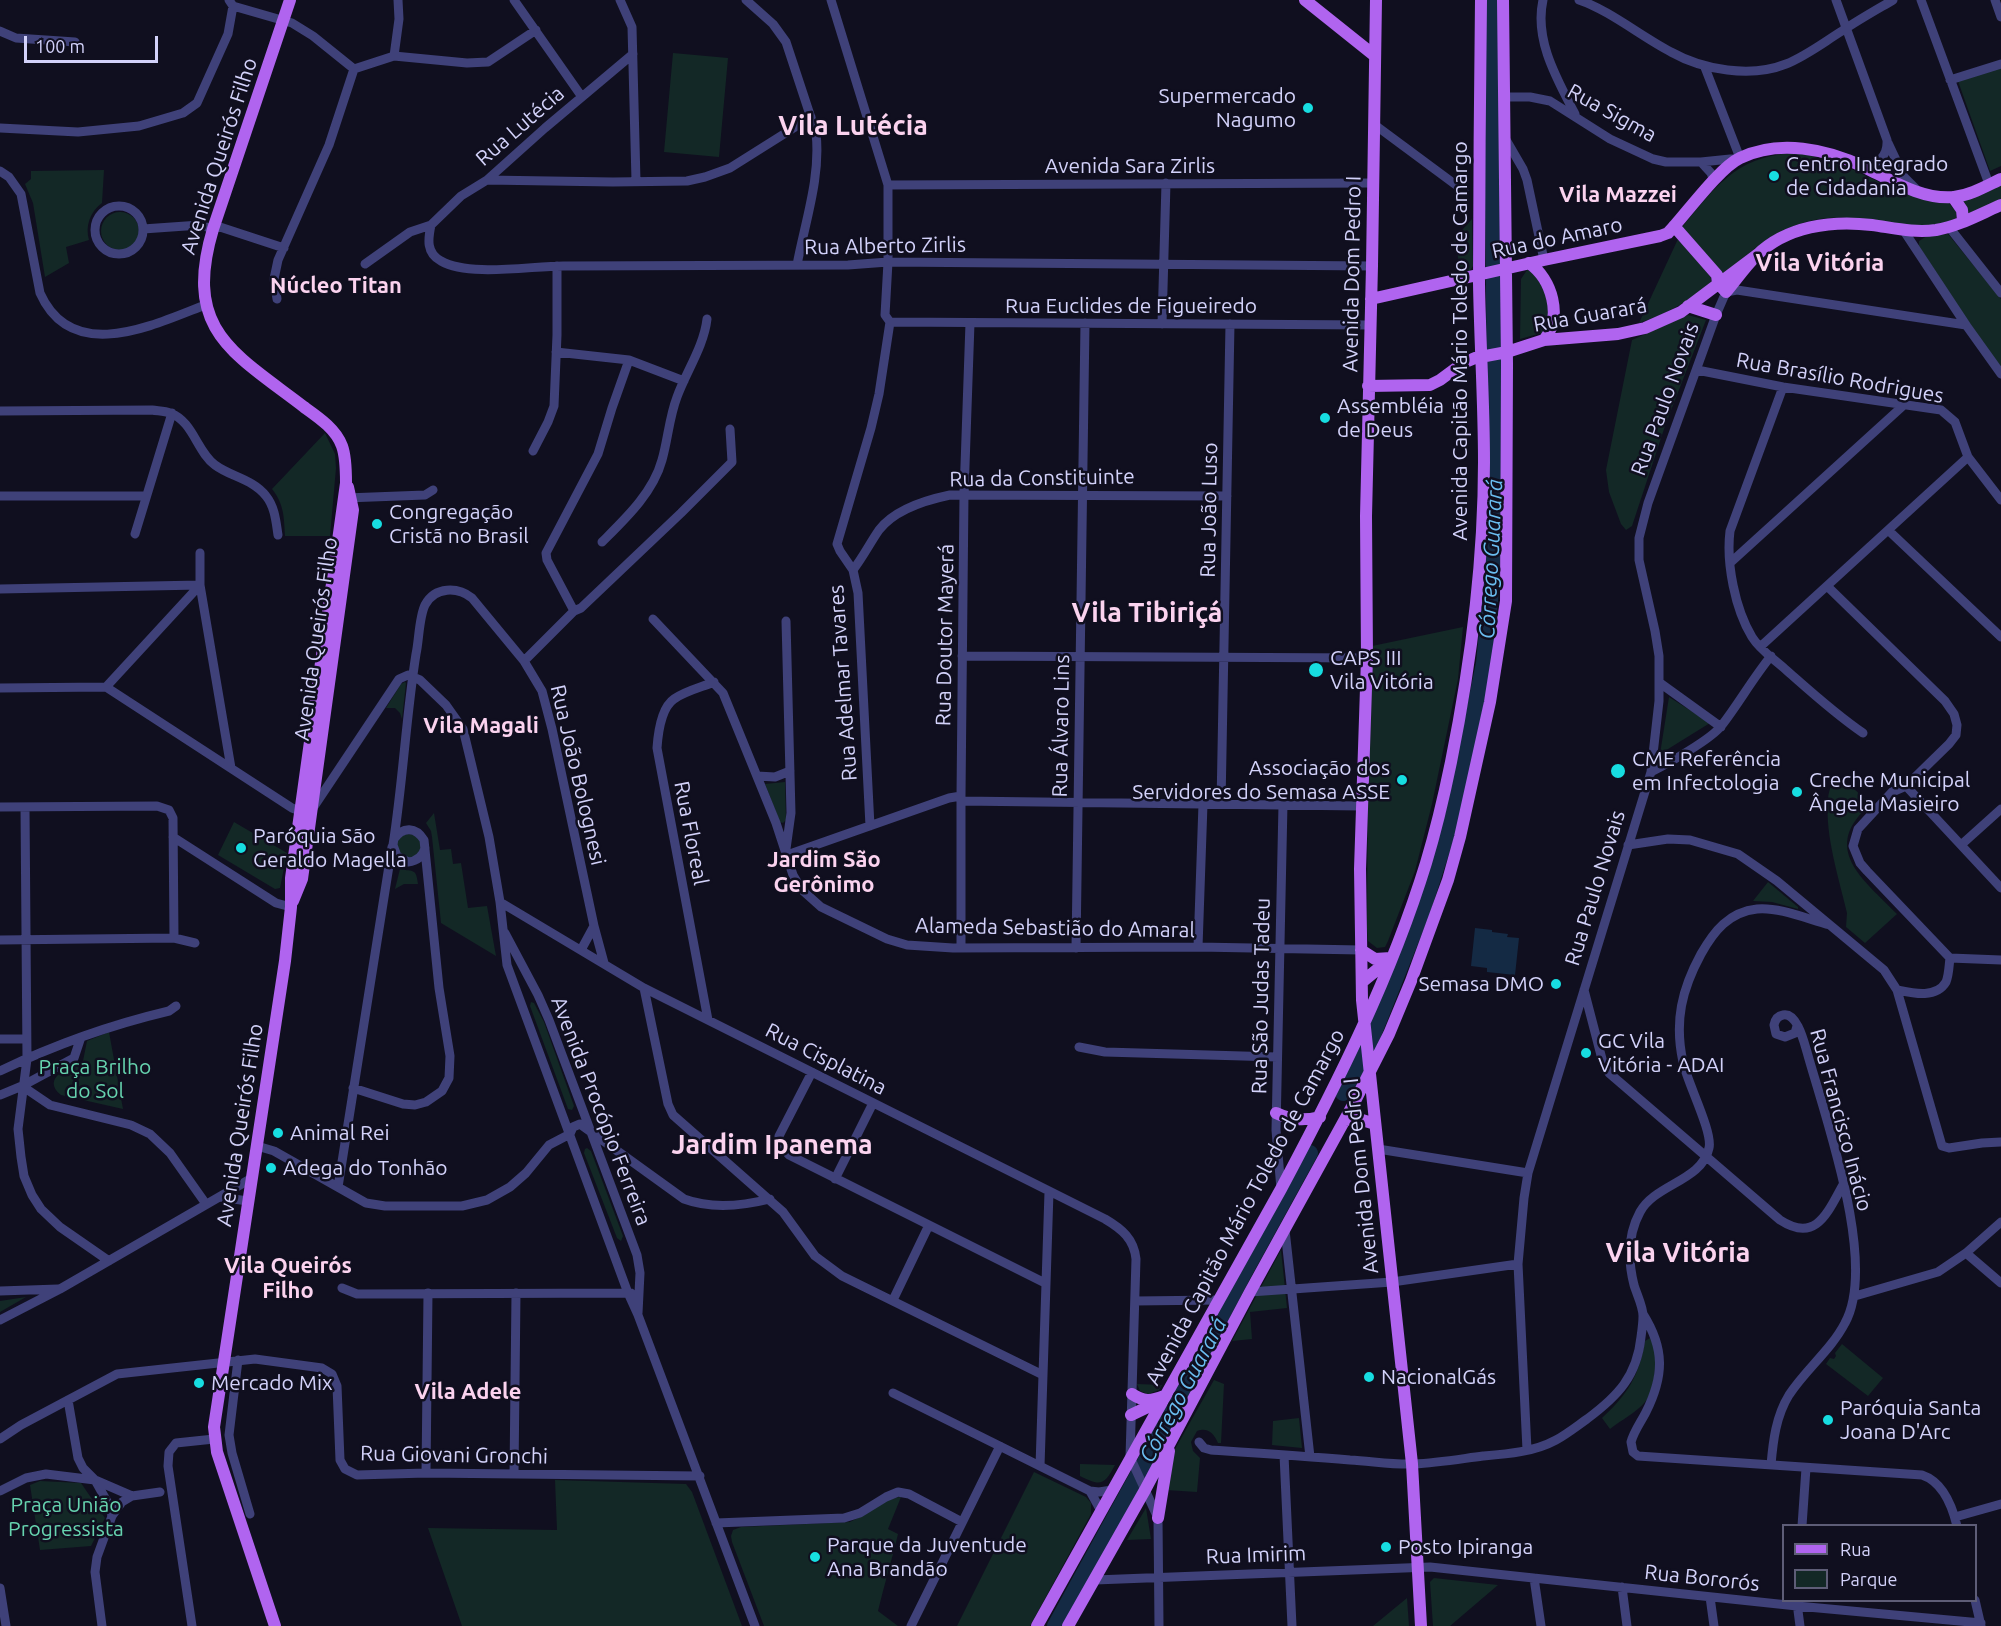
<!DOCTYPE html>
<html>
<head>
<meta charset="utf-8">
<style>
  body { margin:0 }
  #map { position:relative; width:2001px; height:1626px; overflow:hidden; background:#100f1f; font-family:Ubuntu,sans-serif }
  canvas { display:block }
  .legend { position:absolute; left:1782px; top:1524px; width:195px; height:78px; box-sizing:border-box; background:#100f1f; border:2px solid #5e5d77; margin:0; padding:8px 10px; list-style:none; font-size:18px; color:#d3d2fa }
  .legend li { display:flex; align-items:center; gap:12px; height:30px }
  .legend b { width:30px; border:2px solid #5e5d77 }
  .scale { position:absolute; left:24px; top:36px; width:134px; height:27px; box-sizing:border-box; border:3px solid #d3d2fa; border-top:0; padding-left:8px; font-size:18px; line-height:21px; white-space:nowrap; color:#d3d2fa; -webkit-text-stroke:4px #100f1f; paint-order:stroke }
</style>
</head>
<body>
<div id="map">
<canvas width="2001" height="1626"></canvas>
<ul class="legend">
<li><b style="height:8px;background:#b064ef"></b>Rua</li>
<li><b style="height:16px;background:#132826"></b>Parque</li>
</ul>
<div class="scale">100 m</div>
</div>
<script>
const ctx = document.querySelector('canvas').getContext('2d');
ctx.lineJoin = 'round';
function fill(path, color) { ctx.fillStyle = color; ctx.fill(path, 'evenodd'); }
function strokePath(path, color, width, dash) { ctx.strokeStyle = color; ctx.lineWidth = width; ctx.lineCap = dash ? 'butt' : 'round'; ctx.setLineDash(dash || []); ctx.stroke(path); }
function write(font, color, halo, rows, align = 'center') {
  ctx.font = font + ' Ubuntu,sans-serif'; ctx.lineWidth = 5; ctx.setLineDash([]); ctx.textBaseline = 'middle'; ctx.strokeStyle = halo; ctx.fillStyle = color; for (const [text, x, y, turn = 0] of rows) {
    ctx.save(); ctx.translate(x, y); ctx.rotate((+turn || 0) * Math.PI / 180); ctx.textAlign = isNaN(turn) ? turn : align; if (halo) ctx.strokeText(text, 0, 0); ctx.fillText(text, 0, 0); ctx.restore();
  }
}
fill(new Path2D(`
  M673 53 728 58 719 157 664 152Z
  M2001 67V166L1990 171 1958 81Z
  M1791 153 1804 154 1841 164 1898 191 1929 200 1949 203 1956 212V218C1929 235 1877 220 1846 218 1836 217 1824 218 1814 220 1777 227 1751 252 1723 274L1682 227C1716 187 1734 158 1791 153Z
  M104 170 102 203C90 212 85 226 89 240L66 247 69 263 45 277 33 203 25 184 31 179V171Z
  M2001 184V200L1968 214 1962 200Z
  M101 231a19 19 0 1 1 38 0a19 19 0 1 1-38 0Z
  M1472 219 1473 266 1469 272 1462 275 1454 239Z
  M1948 234 2001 299V367L1982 344 1919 246V241L1927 236Z
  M1678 239 1715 282C1691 299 1668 314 1639 323Z
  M1527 270 1539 274 1552 314 1545 332 1520 339 1521 279Z
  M1688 315 1706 320 1665 426 1632 526 1626 530 1621 524 1609 492 1606 470 1632 340Z
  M325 433 335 454 336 468 330 536H285C284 517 284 504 272 489Z
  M1463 627 1458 679 1432 804 1415 871 1388 941 1385 947 1377 948 1368 941 1367 929 1368 757 1372 646Z
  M405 682 406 683 402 719 400 713 395 708H386L401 684Z
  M1669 697 1710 723 1660 754Z
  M1837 774 1871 804C1819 848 1863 879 1897 914L1865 943 1846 927 1847 913C1839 878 1825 836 1828 801 1828 791 1832 783 1837 774Z
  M785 782 786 820 783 823 780 822 765 784Z
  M434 813 440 850 451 849 453 864 461 863 468 908 487 906 496 956 441 923 432 837 431 831 426 823Z
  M234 822 287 853 280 888 275 889 218 855Z
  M397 846a12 12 0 1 1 24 0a12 12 0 1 1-24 0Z
  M400 869C414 872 416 868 418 884H404L395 889Z
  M1768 882 1798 907V909L1772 902 1753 901Z
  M531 1002 534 1003 544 1022 574 1106 572 1110 568 1109 530 1006Z
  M109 1032 123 1109 61 1095C40 1078 70 1067 83 1061L87 1041Z
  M587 1148 591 1151 623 1236 621 1241 617 1238 584 1153 585 1149Z
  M1281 1250 1287 1308 1250 1312 1252 1339 1232 1341Z
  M26 1297 0 1312V1301Z
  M1650 1338C1660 1348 1655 1392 1645 1402 1636 1413 1621 1420 1610 1429L1602 1418C1628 1394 1639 1376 1645 1341Z
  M1842 1344 1883 1378 1868 1396 1826 1364 1830 1358 1834 1359 1836 1356 1835 1353Z
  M1214 1380 1224 1384 1221 1443H1218C1214 1434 1208 1427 1197 1431L1191 1442 1193 1451 1200 1458 1197 1492 1166 1490 1175 1449Z
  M1137 1384 1162 1385 1159 1390 1148 1394 1140 1391Z
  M1299 1418 1302 1448 1272 1445 1273 1421Z
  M1080 1464 1115 1465C1104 1486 1100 1486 1080 1476Z
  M1034 1472 1086 1497 1091 1503V1514L1030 1626H957Z
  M555 1480 686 1484 692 1492 742 1626H462L428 1528 557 1530Z
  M40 1481 81 1483 105 1518 91 1546 40 1550 30 1485Z
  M901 1497 888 1529 898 1534C892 1560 884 1585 878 1611L898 1626H764L732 1542 731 1536 733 1530 741 1527 850 1522C866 1515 886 1498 901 1497Z
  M1146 1508 1151 1539 1127 1540Z
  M1434 1578 1498 1585 1450 1626H1433L1430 1582Z
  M1407 1598 1409 1626H1373Z`), '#132826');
fill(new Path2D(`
  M1475 928 1492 930V932L1508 934 1507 937 1519 938 1515 975 1487 972V968L1471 966Z`), '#142a44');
strokePath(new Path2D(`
  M1343 1093 1369 1045 1422 912 1453 815 1484 663 1491 590 1496 497 1491 0
  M1055 1626 1146 1460 1244 1273 1310 1153`), '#142a44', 16);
strokePath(new Path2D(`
  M229 0 233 6 292 23 313 36 354 69
  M514 0 582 97
  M620 0 632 27 636 181
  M746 0 773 24 786 42 816 133C821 177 805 222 797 265
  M831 0 888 185V262L885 315 890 322 879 394 871 428 837 544 840 551 853 570 858 593 870 826
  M1543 0C1534 40 1557 79 1575 114
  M1579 0C1609 10 1642 37 1671 52 1703 70 1751 78 1786 64 1806 56 1824 42 1842 31 1858 20 1876 10 1893 0
  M1836 0 1887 140C1888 156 1878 166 1861 165
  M1921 0 1989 184
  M1995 0 2001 17
  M0 31 16 38 75 42
  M394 56 399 19 398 0
  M354 69 394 56 467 63 488 62 536 30
  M1950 80 2001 64
  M1505 97H1530L1550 101 1610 139 1653 159 1666 162H1701L1740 158 1704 65
  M1375 125 1464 191
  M0 128 78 132 139 126 183 113 197 103 228 34 233 6
  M1505 138 1523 169 1527 180 1544 260
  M1888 143 1904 177 1916 189
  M1701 162 1711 173 1714 181
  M0 171 9 177 21 194 40 293C72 365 153 325 205 305
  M487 180 613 182 687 181 705 177 730 168 811 117
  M888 185 1373 183
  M95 230a24 24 0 1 1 48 0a24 24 0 1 1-48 0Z
  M431 225C428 239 426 253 441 261 469 277 530 266 563 266 658 265 753 265 848 265L888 262 1372 266
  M431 225 461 196 487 180 545 128 633 54
  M1949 227 2001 293
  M143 229 200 225 213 229 220 227 284 248
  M1904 231 1966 325 2001 374
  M365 264 410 232 431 225
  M277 299 274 279 278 260 329 145 354 69
  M890 322 1371 325
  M1162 324 1166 183
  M556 352 629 360 684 381
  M1697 370 1783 387 1941 410 1955 422 1968 457 2001 500
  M1783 387 1730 531C1726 563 1735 609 1752 637 1760 650 1774 659 1785 669 1810 691 1835 714 1863 733
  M0 411 152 410C158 411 165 411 170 413 193 421 197 452 215 465 231 477 253 479 266 496 275 507 276 522 278 535
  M533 451 548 422 554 406 557 335V266
  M0 496H146
  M346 498 425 495 433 490
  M1888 530 2001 637
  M135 534 172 413
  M602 542C625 519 653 493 662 460 668 439 669 418 677 397 686 372 704 346 707 319
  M200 553V585L231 768
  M1730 563 1905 404
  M853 570C863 557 870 543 879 530 895 509 926 500 950 495L1227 496
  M1827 586 1945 701 1954 714 1957 725 1956 735 1949 744 1906 786 1892 792 1858 829 1853 846 1860 863 1867 871 1950 958C1949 965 1949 975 1946 982 1936 999 1912 993 1897 990
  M0 589 200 585
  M574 611 581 608 681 513 732 462 730 429
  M653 619 723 693 776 823 793 875 802 890 821 907 887 939 907 945 953 948 1198 947 1361 950
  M1760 647 1968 457
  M962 656 1367 658
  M524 661 574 611 547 560 546 553 598 454 612 408 629 360
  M1660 683 1721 727
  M106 687 200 585
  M0 688 106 687 292 808 300 811H311L399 679 408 675 420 680 446 705 463 729 489 837 500 902 507 965 628 1293 638 1315 755 1626
  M1651 772C1667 764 1712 739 1722 725 1739 703 1753 678 1771 656
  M757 776 775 777 790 771
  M1906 786 2001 888
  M961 801 1361 806
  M1221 804 1230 324
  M0 807 157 806 169 810 173 818 174 938
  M25 807 27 1059 18 1129 21 1157 24 1176 32 1195 41 1209 60 1227 109 1261
  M173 837 276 903 291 907
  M1628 845 1668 839 1690 840 1738 854 1777 881 1884 970 1897 990 1942 1146 1949 1148 1982 1143 2001 1142
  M1961 845 2001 809
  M425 848C423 856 417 861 408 862L397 856 393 845C403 781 406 717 416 654 419 641 419 617 425 605 435 586 458 587 472 598L524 661 542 691 552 729 594 926 604 963
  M786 849 791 813 786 621
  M787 855 949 798 961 796
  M500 902 644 988 1105 1219C1122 1229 1134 1239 1136 1259L1130 1457 1158 1518 1159 1626
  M505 933 538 995 549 1020 637 1255 640 1273 638 1313
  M0 940 174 938 195 943
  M1198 947 1203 804
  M961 948V796L964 494 970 323
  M1076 948 1085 323
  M581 950 594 926
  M1950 958 2001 960
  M644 988 668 1104 673 1115 783 1212 815 1256 842 1276 1043 1375
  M1584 990 1602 1059 1609 1073 1780 1220C1817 1244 1828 1211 1844 1183
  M708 1020 657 748C658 734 661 708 674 699 685 691 702 687 714 682
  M0 1039H26
  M1079 1047 1105 1052 1277 1057
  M0 1071C54 1045 110 1025 169 1011L176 1006
  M812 1072 779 1136 781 1146 789 1155 1045 1283
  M22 1086 50 1105 131 1125 150 1134 170 1153 206 1204
  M353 1088 403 1104 415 1105 426 1102 442 1091 449 1078 450 1056 439 988 424 840C416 827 403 826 394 839
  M0 1095 22 1086 74 1058 81 1037
  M257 1146 274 1151 366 1203 385 1206H462L487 1200 510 1187 526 1173 549 1145 570 1134 573 1127 580 1124 684 1199C711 1209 742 1206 770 1199
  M1378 1149 1528 1173
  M835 1179 873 1103
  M338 1187 392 847
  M1281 1189 1276 1130 1283 804
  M219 1197 248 1201
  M1285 1230 1310 1457
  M1966 1253 2001 1283
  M342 1288 357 1294 631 1293
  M0 1291 58 1289
  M1250 1292 1392 1282 1518 1264
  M1855 1296 1938 1272 1966 1253 2001 1222
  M893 1300 929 1225
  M1135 1301 1219 1300
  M1643 1314C1665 1349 1664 1376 1646 1412 1641 1422 1634 1431 1631 1442L1633 1452 1638 1456 1922 1475C1943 1482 1952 1505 1957 1526
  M0 1320 60 1289 252 1178
  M238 1360 229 1435 232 1453 250 1514
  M893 1393 1090 1491 1099 1492 1112 1490
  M68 1400 78 1458 83 1468 95 1480 109 1505 112 1516 97 1557 95 1572 102 1626
  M0 1439 21 1425 117 1374 255 1359 322 1368 332 1374 337 1386 340 1460 345 1469 357 1475 426 1473 700 1476
  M1199 1442 1204 1448 1211 1450C1257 1453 1304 1456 1350 1460 1371 1461 1393 1465 1414 1464 1437 1463 1460 1459 1483 1456 1508 1454 1534 1452 1556 1440 1567 1434 1577 1426 1587 1419 1618 1396 1637 1376 1641 1337 1642 1330 1643 1323 1643 1316 1643 1306 1637 1295 1634 1285 1628 1261 1628 1234 1640 1212 1655 1184 1702 1181 1709 1148 1713 1132 1687 1082 1683 1062 1674 1021 1682 989 1701 954 1714 931 1729 912 1757 909 1780 907 1807 919 1830 925
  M1527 1450 1518 1264 1524 1198 1528 1173 1547 1111 1651 772 1659 701V656L1655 631 1639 560V538L1648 503 1716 315 1726 292 1737 290 1966 325
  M1284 1455 1292 1626
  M1771 1465C1773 1441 1776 1416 1789 1395 1806 1369 1831 1350 1845 1323 1878 1263 1825 1117 1807 1052 1804 1042 1797 1012 1783 1015 1777 1016 1775 1020 1774 1025L1776 1034 1785 1037 1795 1033 1797 1026
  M1040 1466 1049 1192
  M426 1473 428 1293
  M514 1474 516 1293
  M0 1491 26 1478 46 1474 95 1480 132 1496 160 1492
  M1090 1491 1101 1511
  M112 1516 122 1502 132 1496
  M1955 1517 2001 1504
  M716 1523 844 1518 860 1513 886 1497 898 1492 909 1494 962 1522
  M1802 1526 1806 1468
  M1534 1578 1541 1626
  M1095 1580 1430 1567 1797 1606 1981 1623
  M1622 1587 1627 1626
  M0 1588 6 1626
  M1710 1597 1714 1626
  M1975 1600 1981 1626
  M1797 1603 1800 1626
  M192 1626 168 1466 169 1452 176 1443 214 1439
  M911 1626 1000 1446`), '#3f4179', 9);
strokePath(new Path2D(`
  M1305 0 1375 56
  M1376 0 1372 266 1366 516 1367 658 1360 869 1362 1000 1412 1464 1421 1626
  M1953 197 1962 210 1963 221
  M1674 226 1717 275 1718 283 1726 292C1736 280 1745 267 1756 256 1786 226 1832 220 1872 225 1894 228 1914 233 1936 230 1959 226 1980 214 2001 205
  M1529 263C1552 279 1563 317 1544 340
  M1371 299 1544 260 1660 236 1668 233C1686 214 1719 168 1740 158 1779 139 1827 149 1864 167 1891 180 1922 200 1954 197 1971 195 1986 186 2001 179
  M1688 306 1716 315
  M1368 386 1430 385 1440 380 1463 363 1475 358 1507 352 1544 340 1618 334 1645 328 1681 312 1758 254
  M293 901 302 879 353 510 348 487
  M1361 950 1375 959 1391 958
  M1362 982 1390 959
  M1276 1113C1291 1120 1303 1121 1320 1117
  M1345 1120 1359 1119 1375 1124
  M1132 1394C1144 1402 1151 1401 1164 1396
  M1131 1415 1156 1403
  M1158 1518 1169 1451
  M275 1626 217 1452 214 1427 285 961 291 907V878L346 483C346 471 346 457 342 446 336 429 318 417 304 407 232 352 183 330 213 229L290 0
  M1037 1626 1281 1189C1337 1084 1391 977 1426 863 1436 830 1444 796 1451 762 1471 663 1484 563 1484 462 1484 402 1480 343 1479 283 1479 189 1480 94 1481 0
  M1068 1626 1145 1490 1250 1292 1354 1103 1389 1034 1411 981 1448 880 1460 837 1490 702 1506 601 1507 364 1503 0`), '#b064ef', 12);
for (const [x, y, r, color] of [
  [1308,108,6,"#17dde1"],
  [1774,176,6,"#17dde1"],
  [1325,418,6,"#17dde1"],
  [377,524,6,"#17dde1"],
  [1316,670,8,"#17dde1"],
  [1618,771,8,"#17dde1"],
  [1402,780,6,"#17dde1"],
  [1797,792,6,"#17dde1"],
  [241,848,6,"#17dde1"],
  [1556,984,6,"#17dde1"],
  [1586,1053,6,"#17dde1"],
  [278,1133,6,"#17dde1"],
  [271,1168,6,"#17dde1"],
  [1369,1377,6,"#17dde1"],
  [199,1383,6,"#17dde1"],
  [1828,1420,6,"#17dde1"],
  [1386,1547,6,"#17dde1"],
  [815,1557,6,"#17dde1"]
]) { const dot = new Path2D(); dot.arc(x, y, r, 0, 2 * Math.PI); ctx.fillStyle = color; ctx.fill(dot); strokePath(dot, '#100f1f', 2); }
write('21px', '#d3d2fa', '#100f1f', [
  ["Supermercado",1296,96,"right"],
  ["Nagumo",1296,120,"right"],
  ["Centro Integrado",1786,164],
  ["de Cidadania",1786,188],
  ["Assembléia",1337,406],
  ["de Deus",1337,430],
  ["Congregação",389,512],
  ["Cristã no Brasil",389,536],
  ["CAPS III",1330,658],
  ["Vila Vitória",1330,682],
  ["CME Referência",1632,759],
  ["em Infectologia",1632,783],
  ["Associação dos",1390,768,"right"],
  ["Servidores do Semasa ASSE",1390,792,"right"],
  ["Creche Municipal",1809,780],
  ["Ângela Masieiro",1809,804],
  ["Paróquia São",253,836],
  ["Geraldo Magella",253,860],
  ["Semasa DMO",1544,984,"right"],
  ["GC Vila",1598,1041],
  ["Vitória - ADAI",1598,1065],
  ["Animal Rei",290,1133],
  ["Adega do Tonhão",283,1168],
  ["NacionalGás",1381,1377],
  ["Mercado Mix",211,1383],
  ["Paróquia Santa",1840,1408],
  ["Joana D'Arc",1840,1432],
  ["Parque da Juventude",827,1545],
  ["Ana Brandão",827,1569],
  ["Posto Ipiranga",1398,1547]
], 'left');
write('21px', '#d3d2fa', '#100f1f', [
  ["Rua Sigma",1612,113,29],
  ["Rua Lutécia",520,126,-41],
  ["Avenida Queirós Filho",219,156,-72],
  ["Avenida Sara Zirlis",1130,166],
  ["Rua do Amaro",1557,238,-12],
  ["Rua Alberto Zirlis",885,246,-1],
  ["Avenida Dom Pedro I",1352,274,-89],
  ["Rua Euclides de Figueiredo",1131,306],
  ["Rua Guarará",1590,315,-10],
  ["Avenida Capitão Mário Toledo de Camargo",1460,341,-90],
  ["Rua Brasílio Rodrigues",1840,378,10],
  ["Rua Paulo Novais",1665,399,-70],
  ["Rua da Constituinte",1042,478,-1],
  ["Rua João Luso",1209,510,-89],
  ["Rua Doutor Mayerá",945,635,-89],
  ["Avenida Queirós Filho",316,639,-82],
  ["Rua Adelmar Tavares",843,683,-94],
  ["Rua Álvaro Lins",1061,726,-89],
  ["Rua João Bolognesi",578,775,77],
  ["Rua Floreal",691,833,79],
  ["Rua Paulo Novais",1595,888,-73],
  ["Alameda Sebastião do Amaral",1055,928,1],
  ["Rua São Judas Tadeu",1261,996,-89],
  ["Rua Cisplatina",826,1059,27],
  ["Avenida Procópio Ferreira",601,1111,69],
  ["Rua Francisco Inácio",1841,1120,75],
  ["Avenida Queirós Filho",240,1125,-81],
  ["Avenida Dom Pedro I",1361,1176,-96],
  ["Avenida Capitão Mário Toledo de Camargo",1245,1207,-62],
  ["Rua Giovani Gronchi",454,1455,1],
  ["Rua Imirim",1256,1555,-2],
  ["Rua Bororós",1702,1578,6]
]);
write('21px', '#66d3af', '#100f1f', [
  ["Praça Brilho",95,1067],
  ["do Sol",95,1091],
  ["Praça União",66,1505],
  ["Progressista",66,1529]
]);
write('bold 22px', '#fbd3ef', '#100f1f', [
  ["Vila Mazzei",1618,195],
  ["Núcleo Titan",336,286],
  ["Vila Magali",481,726],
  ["Jardim São",824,860],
  ["Gerônimo",824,885],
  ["Vila Queirós",288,1266],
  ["Filho",288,1291],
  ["Vila Adele",468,1392]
]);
write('italic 22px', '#6abdf0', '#100f1f', [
  ["Córrego Guarará",1491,559,-87],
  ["Córrego Guarará",1183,1390,-62]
]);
write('bold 24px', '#fbd3ef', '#100f1f', [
  ["Vila Vitória",1820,263]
]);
write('bold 27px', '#fbd3ef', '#100f1f', [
  ["Vila Lutécia",853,126],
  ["Vila Tibiriçá",1147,613],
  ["Jardim Ipanema",772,1145],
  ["Vila Vitória",1678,1253]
]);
</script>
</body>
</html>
